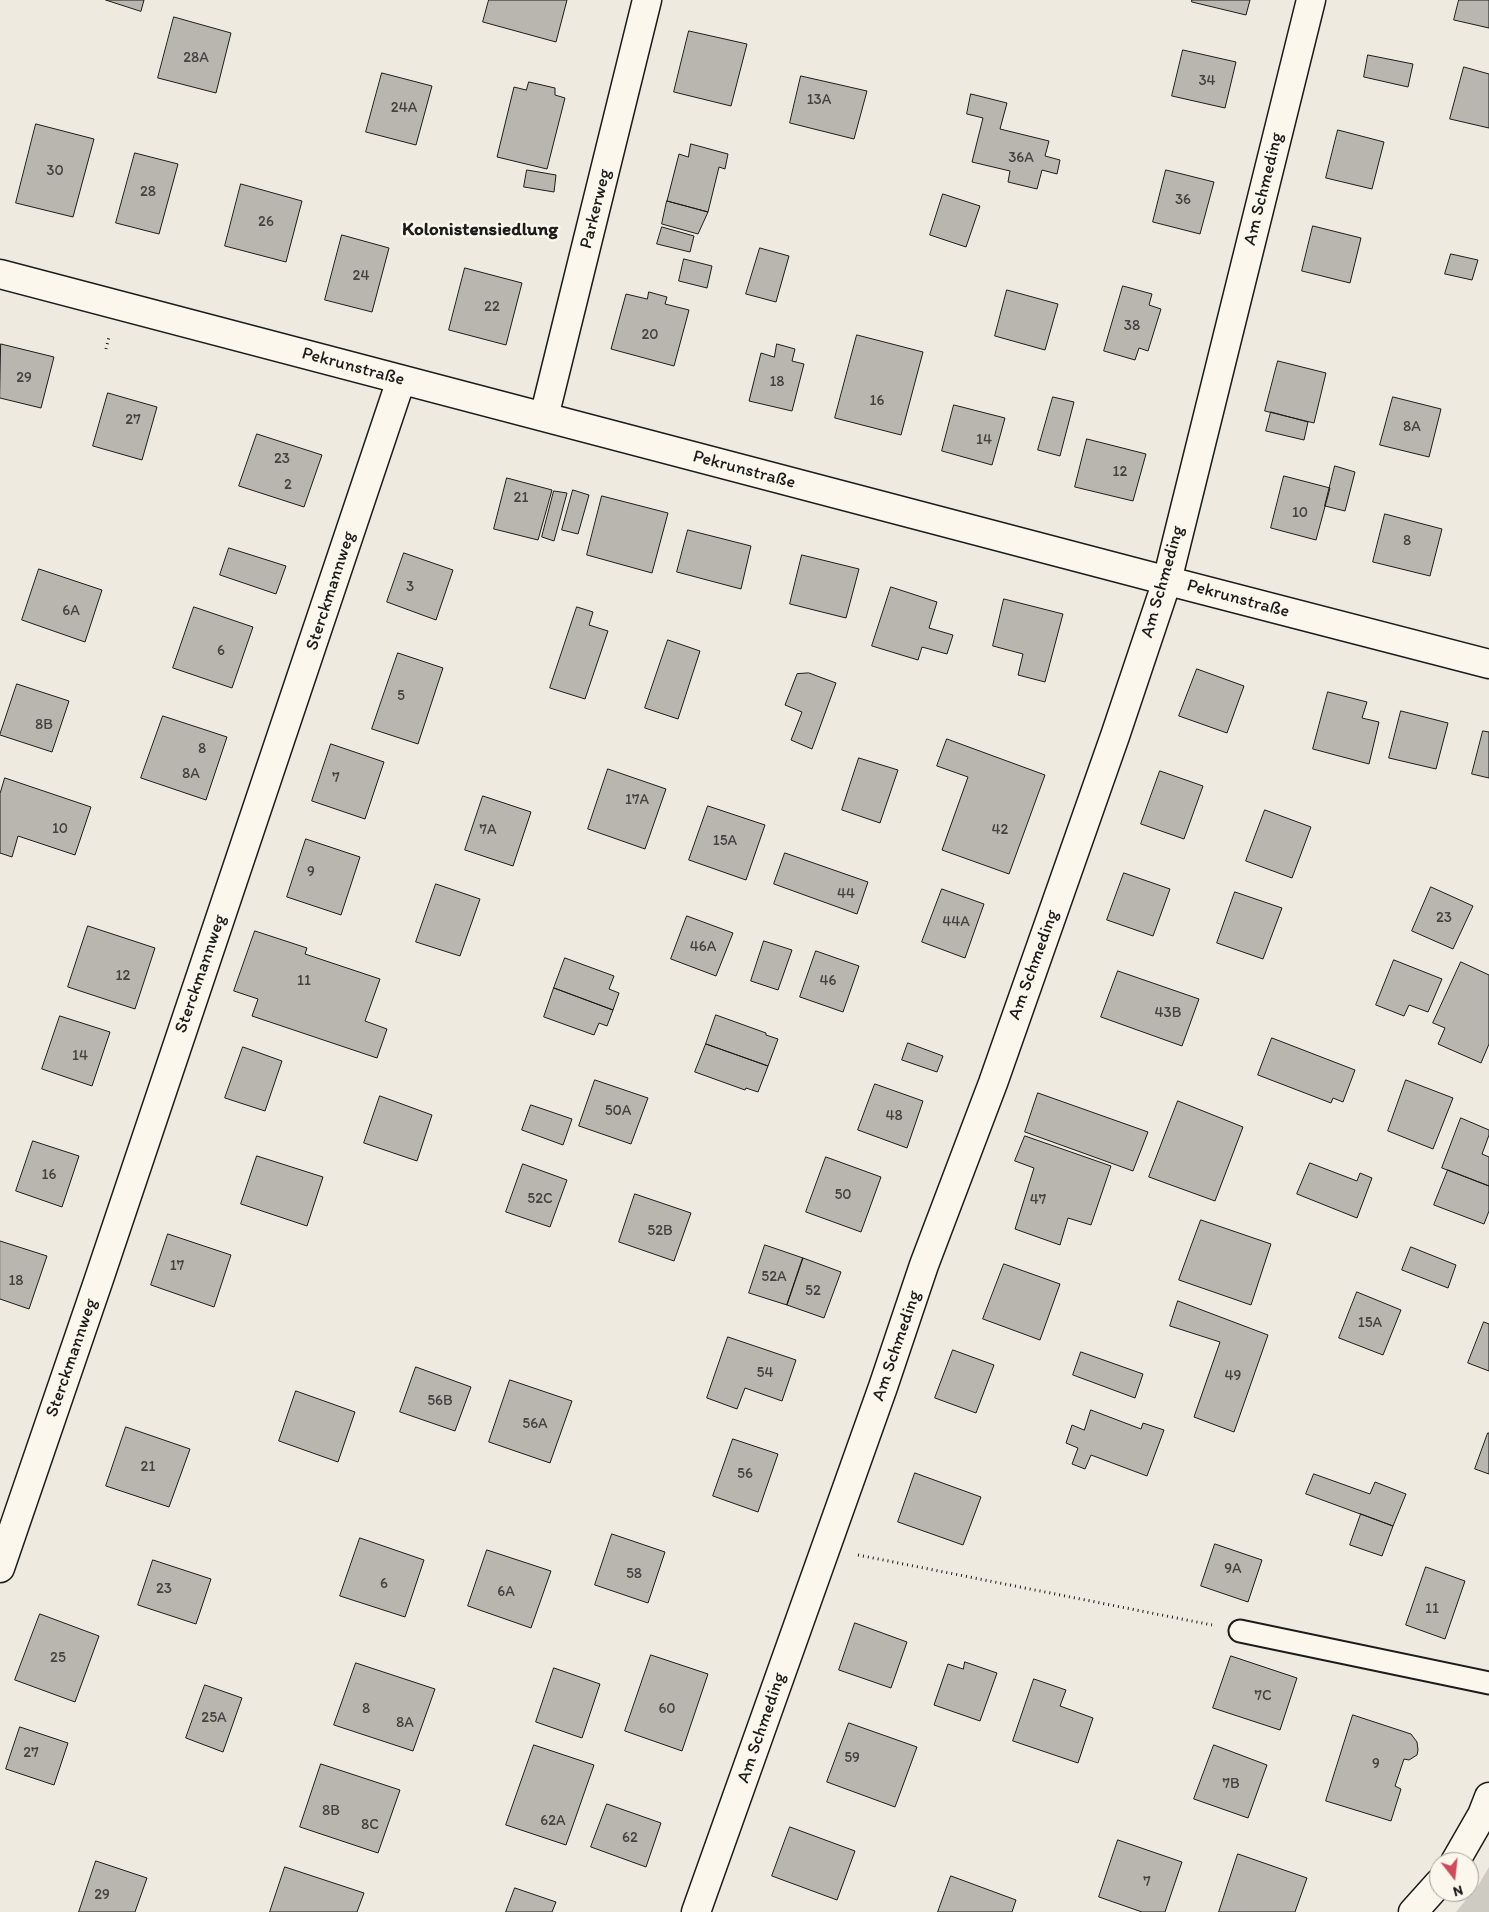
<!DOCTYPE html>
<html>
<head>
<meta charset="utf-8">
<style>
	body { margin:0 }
	#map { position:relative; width:1489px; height:1912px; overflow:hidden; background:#eeeadf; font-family:Itim,sans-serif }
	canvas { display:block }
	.north { position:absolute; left:1429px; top:1852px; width:50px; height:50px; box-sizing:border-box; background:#fbf7ec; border:1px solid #a29f99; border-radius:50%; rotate:164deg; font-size:14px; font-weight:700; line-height:20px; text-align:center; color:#1c1c1c }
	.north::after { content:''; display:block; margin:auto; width:18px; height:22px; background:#d1495b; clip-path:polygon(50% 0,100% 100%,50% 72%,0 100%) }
</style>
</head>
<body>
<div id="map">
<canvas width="1489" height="1912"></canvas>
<div class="north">N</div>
</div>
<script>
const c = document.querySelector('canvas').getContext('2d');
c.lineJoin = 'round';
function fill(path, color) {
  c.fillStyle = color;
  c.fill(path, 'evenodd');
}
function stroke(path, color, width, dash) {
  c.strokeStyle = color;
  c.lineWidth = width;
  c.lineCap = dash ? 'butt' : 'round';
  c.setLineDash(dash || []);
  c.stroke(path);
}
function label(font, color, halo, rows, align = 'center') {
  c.font = font + ' Itim,sans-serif';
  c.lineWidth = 4.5;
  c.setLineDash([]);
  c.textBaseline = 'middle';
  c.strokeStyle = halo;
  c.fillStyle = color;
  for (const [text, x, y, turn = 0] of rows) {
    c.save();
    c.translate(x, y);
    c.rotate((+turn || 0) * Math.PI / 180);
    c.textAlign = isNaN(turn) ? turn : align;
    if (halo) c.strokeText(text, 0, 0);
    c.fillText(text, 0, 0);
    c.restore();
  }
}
fill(new Path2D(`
	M1489,1867v45h-33l23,-28z`), '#ceccc2');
const building = new Path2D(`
	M106,0h38l-3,11z
	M489,0h78l-11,42 -73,-20z
	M1192,0h58l-4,15 -54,-13z
	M1459,0h30v28l-35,-8z
	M174,17l57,16 -15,60 -58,-15z
	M689,31l58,13 -16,62 -57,-14z
	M1183,50l53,12 -11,46 -53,-12z
	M1368,55l45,9 -5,23 -44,-10z
	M1464,67l25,7v54l-39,-9z
	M382,73l50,13 -16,59 -50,-13z
	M801,76l66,15 -13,48 -64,-16z
	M529,82l26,6v7l10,3 -18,71 -50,-12 17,-70 12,3z
	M971,94l36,9 -7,26 49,12 -4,15 15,4 -3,14 -15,-4 -5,19 -29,-7 2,-11 -38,-9 11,-44 -16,-4z
	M36,124l58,15 -21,78 -57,-14z
	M1338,130l46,12 -12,47 -46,-11z
	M691,144l37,10 -3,15 -6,-2 -11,45 -41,-11 12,-47 9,3z
	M135,153l43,11 -19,70 -43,-11z
	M527,170l29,5 -2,17 -30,-5z
	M1166,170l48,12 -14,52 -47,-12z
	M241,184l61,17 -16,61 -61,-16z
	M943,194l37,12 -14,41 -36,-12z
	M667,201l41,11 -10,22 -36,-10z
	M1313,226l48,12 -11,45 -48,-12z
	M662,227l32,9 -4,16 -33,-8z
	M342,235l47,13 -17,64 -47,-12z
	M760,248l29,8 -13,46 -30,-8z
	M1451,254l27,6 -6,20 -27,-6z
	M684,259l28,7 -5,22 -28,-7z
	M465,268l57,15 -16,62 -57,-15z
	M1123,286l29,8 -3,11 12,4 -13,42 -9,-3 -4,12 -31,-9z
	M1007,290l51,14 -13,46 -50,-14z
	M649,292l18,5 -2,7 24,6 -15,56 -63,-17 15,-55 21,5z
	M857,335l66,17 -22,83 -66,-17z
	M1,344l53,13 -13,51 -41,-10z
	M777,344l18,5 -3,12 12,3 -12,47 -43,-10 12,-48 13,4z
	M1278,361l48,12 -12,50 -49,-12z
	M108,393l49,14 -15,53 -49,-14z
	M1053,397l21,5 -14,54 -22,-6z
	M1393,397l48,12 -12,48 -49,-12z
	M954,405l51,13 -13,47 -50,-14z
	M1271,412l37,10 -4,18 -38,-9z
	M257,434l65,21 -18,52 -65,-21z
	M1087,439l59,15 -13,47 -58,-14z
	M1335,466l20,6 -10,39 -20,-5z
	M1284,476l46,12 -14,52 -45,-12z
	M507,478l45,12 -14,50 -44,-11z
	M573,490l16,5 -11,39 -16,-4z
	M554,491l13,2 -13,48 -12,-4z
	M602,496l66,17 -16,60 -65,-18z
	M1385,514l57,15 -12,47 -57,-14z
	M688,530l63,16 -10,43 -64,-17z
	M229,548l57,18 -10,28 -56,-19z
	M404,553l49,17 -17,50 -49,-18z
	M802,555l57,14 -13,49 -56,-14z
	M39,569l63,21 -17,52 -63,-22z
	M891,587l46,15 -8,26 24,7 -6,19 -25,-7 -4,13 -46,-14z
	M1004,599l59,15 -18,68 -27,-7 5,-21 -30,-8z
	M194,607l59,20 -21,61 -59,-20z
	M577,607l16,5 -4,13 19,6 -23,68 -35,-11z
	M668,640l32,11 -22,68 -33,-11z
	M398,653l45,15 -25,76 -46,-15z
	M1197,669l47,17 -17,47 -48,-17z
	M809,673l27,10 -24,66 -21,-9 11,-28 -17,-7 12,-31z
	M17,684l52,17 -17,51 -52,-17z
	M1328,692l39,10 -5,16 17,4 -10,42 -56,-15z
	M1401,711l47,12 -12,46 -47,-11z
	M163,716l64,21 -21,63 -65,-22z
	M1483,731l6,1v46l-17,-4z
	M947,739l98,36 -36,99 -67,-24 26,-73 -31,-11z
	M331,744l53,18 -19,57 -53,-18z
	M859,758l39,12 -18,53 -38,-13z
	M608,769l58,20 -21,60 -57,-20z
	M1160,771l43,15 -19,53 -43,-15z
	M5,778l86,29 -16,48 -57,-19 -6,21 -12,-4v-59z
	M483,796l48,16 -18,54 -48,-16z
	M708,806l57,19 -19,55 -57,-20z
	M1265,810l46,17 -19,51 -46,-17z
	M306,839l54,18 -19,58 -54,-18z
	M785,853l83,29 -11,32 -83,-30z
	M1124,873l46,16 -17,47 -46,-16z
	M436,884l44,15 -20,57 -44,-14z
	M1431,887l42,19 -20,43 -41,-18z
	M942,889l42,15 -19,54 -43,-16z
	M1235,892l47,16 -19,51 -46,-16z
	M687,916l46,17 -17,43 -45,-17z
	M88,926l67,22 -20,61 -67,-22z
	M255,931l52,17 -2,6 75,25 -15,42 22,8 -10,29 -125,-42 6,-17 -24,-8z
	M764,941l28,9 -14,40 -27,-9z
	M816,951l43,15 -16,46 -43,-15z
	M565,958l49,18 -5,13 10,4 -6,17 -59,-22z
	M1394,960l48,19 -14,33 -19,-7 -5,11 -28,-11z
	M1461,962l28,13v69l-8,19 -43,-19 7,-16 -12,-5z
	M1118,971l81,28 -17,47 -81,-29z
	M554,988l59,22 -6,16 -8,-3 -5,12 -50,-18z
	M716,1015l50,18v2l12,4 -10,27 -62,-22z
	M60,1016l50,16 -18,54 -50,-17z
	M1272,1038l83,32 -12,32 -10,-4 -2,5 -73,-28z
	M908,1043l35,13 -6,16 -35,-12z
	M706,1044l62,22 -10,26 -12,-4 -1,2 -50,-18z
	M243,1047l39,14 -17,50 -40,-13z
	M595,1080l53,18 -17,46 -52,-18z
	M1406,1080l47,18 -20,51 -45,-18z
	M875,1084l48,17 -16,47 -49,-18z
	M1038,1093l110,39 -15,39 -108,-39z
	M380,1096l52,19 -15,46 -53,-18z
	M1178,1101l65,26 -28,74 -66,-24z
	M531,1105l41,14 -9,26 -41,-15z
	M1461,1118l28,12v5l-7,19 7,3v29l-47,-18z
	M1025,1136l86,30 -20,59 -23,-7 -8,27 -45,-16 19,-61 -19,-7z
	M33,1141l46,15 -17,51 -46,-16z
	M257,1156l66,21 -16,49 -66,-22z
	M826,1157l55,20 -20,55 -55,-20z
	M1310,1163l47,18 3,-8 12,5 -15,40 -60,-24z
	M523,1164l44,16 -17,47 -44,-15z
	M1448,1170l41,16v25l-5,13 -50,-19z
	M635,1194l56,19 -17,48 -55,-19z
	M1201,1220l70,24 -20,61 -72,-25z
	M168,1234l63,21 -17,52 -63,-22z
	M0,1241l47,15 -18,53 -29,-10z
	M765,1245l38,13 -16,47 -38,-12z
	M1411,1247l45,18 -8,23 -46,-18z
	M803,1258l38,14 -17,46 -37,-13z
	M1004,1264l56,20 -20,56 -57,-21z
	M1357,1292l44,18 -18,45 -44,-17z
	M1178,1301l90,34 -34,97 -40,-15 26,-75 -50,-16z
	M1484,1322l5,2v47l-21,-8z
	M728,1337l68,23 -14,41 -37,-13 -8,21 -30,-11z
	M953,1350l41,15 -18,48 -41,-15z
	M1081,1352l62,22 -8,24 -62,-23z
	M416,1367l55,20 -16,44 -55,-19z
	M510,1380l62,21 -22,62 -61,-21z
	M296,1391l59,21 -17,50 -59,-21z
	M1091,1410l50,19 2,-6 21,7 -17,46 -56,-21 -6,14 -13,-5 6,-16 -12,-5 6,-18 12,5z
	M126,1427l64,22 -21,58 -63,-21z
	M1488,1433h1v41l-14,-5z
	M733,1439l45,15 -20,58 -45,-16z
	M915,1473l66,24 -18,48 -65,-23z
	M1314,1474l56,20 5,-12 31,12 -13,32 -87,-32z
	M1361,1514l32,12 -11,30 -32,-11z
	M612,1534l53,18 -17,51 -53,-18z
	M360,1538l64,22 -19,57 -65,-21z
	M1215,1544l47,16 -14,42 -47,-16z
	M487,1550l64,21 -20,57 -63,-22z
	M153,1560l58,19 -15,45 -58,-19z
	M1426,1567l39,14 -20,58 -39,-14z
	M40,1614l59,22 -24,66 -60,-22z
	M855,1623l52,19 -16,46 -52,-18z
	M651,1655l57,19 -26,77 -57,-20z
	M1231,1656l66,22 -17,52 -67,-22z
	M965,1662l32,11 -17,48 -46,-16 14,-41 15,5z
	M356,1663l79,26 -22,62 -79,-26z
	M554,1668l46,16 -18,54 -46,-16z
	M1034,1679l32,11 -6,16 33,12 -15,45 -65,-22z
	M205,1685l37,13 -19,54 -37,-14z
	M1353,1715l58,19 6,8 1,8 -1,5 -8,5 -5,-1 -9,27 6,3 -10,32 -65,-20z
	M849,1723l68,24 -22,60 -68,-25z
	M20,1727l48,16 -14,42 -48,-16z
	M534,1745l60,20 -28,80 -60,-20z
	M1214,1745l53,20 -19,53 -54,-19z
	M321,1764l79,26 -22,63 -78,-26z
	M607,1804l54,19 -15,44 -55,-20z
	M790,1827l65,24 -18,49 -65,-24z
	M1118,1840l64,22 -17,50h-23l-43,-15z
	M1238,1854l69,24 -12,34h-76z
	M96,1861l51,17 -12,34h-56z
	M285,1867l79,26 -7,19h-87z
	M951,1876l65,24 -4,12h-74z
	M515,1888l41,14 -4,10h-46z`);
fill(building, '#b9b6af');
stroke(building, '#1c1c1c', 1);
const service = new Path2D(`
	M1240,1631l249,52`);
const minor = new Path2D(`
	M0,274l1149,302 340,88
	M544,417l103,-417
	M0,1568l98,-286 303,-902
	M696,1912l187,-525 41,-122 69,-182 122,-347 52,-155 144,-581`);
const tertiary = new Path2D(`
	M1455,1862l27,-47 7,-18
	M1413,1912l26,-29`);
stroke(service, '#1c1c1c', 25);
stroke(minor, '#1c1c1c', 31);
stroke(tertiary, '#1c1c1c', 31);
stroke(new Path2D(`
	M106,349l3,-12
	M858,1555l354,70`), '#1c1c1c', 3, [1, 4]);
stroke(service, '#fbf7ec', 21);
stroke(minor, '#fbf7ec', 28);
stroke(tertiary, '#fbf7ec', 28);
label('15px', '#434241', null, [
	["28A",196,58],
	["34",1207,81],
	["13A",819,100],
	["24A",404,108],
	["36A",1021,158],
	["30",55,171],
	["28",148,192],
	["36",1183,200],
	["26",266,222],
	["24",361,276],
	["22",492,307],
	["38",1132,326],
	["20",650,335],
	["29",24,378],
	["18",777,382],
	["16",877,401],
	["27",133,420],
	["8A",1412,427],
	["14",984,440],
	["23",282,459],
	["12",1120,472],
	["2",288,485],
	["21",521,498],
	["10",1300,513],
	["8",1407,541],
	["3",410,587],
	["6A",71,611],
	["6",221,651],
	["5",401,696],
	["8B",44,725],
	["8",202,749],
	["8A",191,774],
	["7",336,778],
	["17A",637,800],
	["10",60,829],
	["7A",488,830],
	["42",1000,830],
	["15A",725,841],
	["9",311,872],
	["44",846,894],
	["23",1444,918],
	["44A",956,922],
	["46A",703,947],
	["12",123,976],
	["11",304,981],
	["46",828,981],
	["43B",1168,1013],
	["14",80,1056],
	["50A",618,1111],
	["48",894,1116],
	["16",49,1175],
	["50",843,1195],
	["52C",540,1199],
	["47",1038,1200],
	["52B",660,1231],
	["17",177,1266],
	["52A",774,1277],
	["18",16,1281],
	["52",813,1291],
	["15A",1370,1323],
	["54",765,1373],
	["49",1233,1376],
	["56B",440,1401],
	["56A",535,1424],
	["21",148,1467],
	["56",745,1474],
	["9A",1233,1569],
	["58",634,1574],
	["6",384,1584],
	["23",164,1589],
	["6A",506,1592],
	["11",1432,1609],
	["25",58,1658],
	["7C",1263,1696],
	["8",366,1709],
	["60",667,1709],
	["25A",214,1718],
	["8A",405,1723],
	["27",31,1753],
	["59",852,1758],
	["9",1376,1764],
	["7B",1231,1784],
	["8B",331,1811],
	["62A",553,1821],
	["8C",370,1825],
	["62",630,1838],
	["7",1147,1882],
	["29",102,1895]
]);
label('18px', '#1c1c1c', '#fbf7ec', [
	["Am Schmeding",1264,189,-76],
	["Parkerweg",596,209,-76],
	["Pekrunstraße",353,367,15],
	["Pekrunstraße",744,470,15],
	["Am Schmeding",1163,582,-74],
	["Sterckmannweg",331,591,-72],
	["Pekrunstraße",1238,599,15],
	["Am Schmeding",1034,965,-70],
	["Sterckmannweg",201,974,-71],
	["Am Schmeding",897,1346,-71],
	["Sterckmannweg",72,1358,-71],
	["Am Schmeding",762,1728,-71]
]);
label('bold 19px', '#1c1c1c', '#fbf7ec', [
	["Kolonistensiedlung",480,230]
]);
</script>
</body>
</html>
